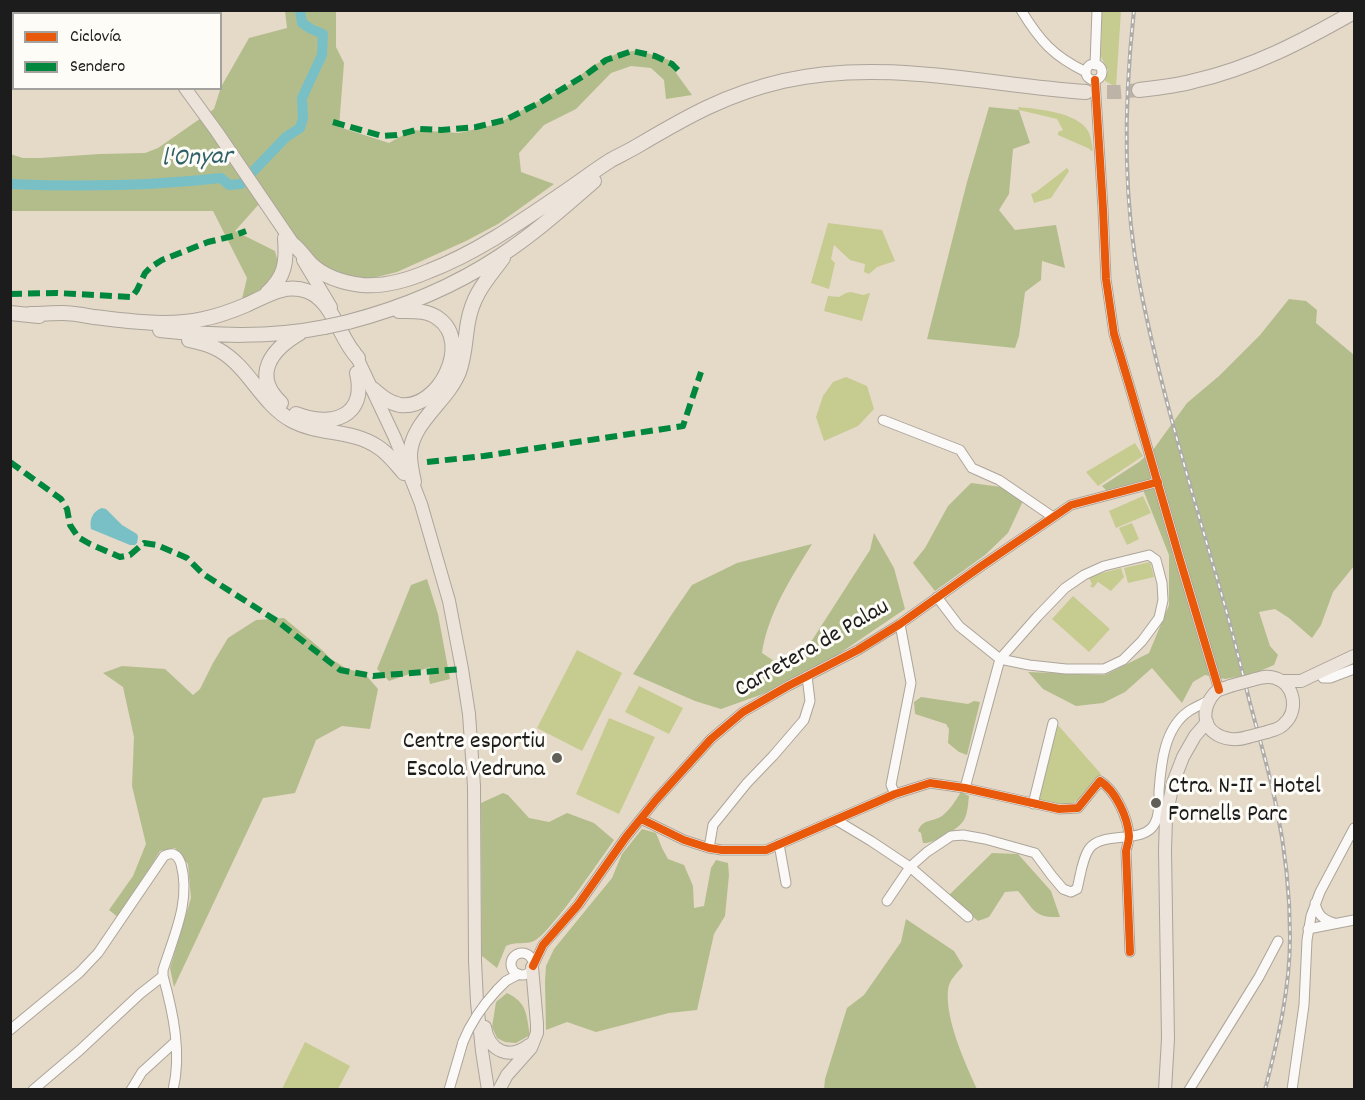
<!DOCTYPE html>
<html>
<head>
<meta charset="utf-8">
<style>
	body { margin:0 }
	#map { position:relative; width:1365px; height:1100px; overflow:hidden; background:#e5d9c8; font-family:Dekko,sans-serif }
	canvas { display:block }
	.frame { position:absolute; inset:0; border:12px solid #1c1c1c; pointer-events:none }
	.legend { position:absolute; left:12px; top:12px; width:210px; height:78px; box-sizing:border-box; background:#fdfcf7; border:2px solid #a3a29f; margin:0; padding:8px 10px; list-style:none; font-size:18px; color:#1c1c1c }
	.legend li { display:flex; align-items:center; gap:12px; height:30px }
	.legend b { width:30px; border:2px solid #a3a29f }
</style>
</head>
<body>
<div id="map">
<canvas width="1365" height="1100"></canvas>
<div class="frame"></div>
<ul class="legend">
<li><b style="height:8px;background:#e8590c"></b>Ciclovía</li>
<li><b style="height:8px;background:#00873e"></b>Sendero</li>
</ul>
</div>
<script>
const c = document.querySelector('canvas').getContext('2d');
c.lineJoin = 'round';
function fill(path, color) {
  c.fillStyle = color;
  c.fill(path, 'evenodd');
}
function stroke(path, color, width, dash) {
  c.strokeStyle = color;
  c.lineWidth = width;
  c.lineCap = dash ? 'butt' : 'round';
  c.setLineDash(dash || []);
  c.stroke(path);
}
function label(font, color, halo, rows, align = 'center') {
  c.font = font + ' Dekko,sans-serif';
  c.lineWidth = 6;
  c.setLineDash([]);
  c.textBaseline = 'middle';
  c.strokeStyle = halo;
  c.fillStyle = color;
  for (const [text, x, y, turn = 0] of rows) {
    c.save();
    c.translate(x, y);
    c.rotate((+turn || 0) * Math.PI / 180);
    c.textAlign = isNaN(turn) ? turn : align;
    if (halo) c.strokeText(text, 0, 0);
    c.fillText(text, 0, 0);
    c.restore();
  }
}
fill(new Path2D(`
	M1102,11h19l-5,76 -11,-6v-3l3,-8 -7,-13z
	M1018,107c20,2 59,5 70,24 3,5 4,13 5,19l-3,1v-2l-32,-14v-3l5,-2 -6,-11 -38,-9z
	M1067,168l2,3 -18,27 -17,5 -3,-9 5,-2z
	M828,223l54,7 13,31 -18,6 -8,7 -5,-2 1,-8 -15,-4 -16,-15 -3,14 4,4 -6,26 -18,-6z
	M851,292l12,3 7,-2 -8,28 -38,-10 4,-15 11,1 7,-4z
	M846,377l21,9 7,23 -16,17 -34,15 -8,-24 7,-21 10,-14z
	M1135,443l8,13 -45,30 -12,-14z
	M1143,496l8,17 -35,15 -7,-17z
	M1132,523l7,16 -12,6 -8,-17z
	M1150,562l4,15 -26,6 -4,-15z
	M1121,568l3,9 -13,14 -13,-9 -5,6 -3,-2 2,-2 -3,-6 2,-2z
	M1073,596l37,33 -21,23 -37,-33z
	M577,650l45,23 -40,78 -45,-23z
	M639,686l44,22 -14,26 -44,-22z
	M609,718l46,19 -36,77 -43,-20z
	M1056,725h2l43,49c-8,10 -23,32 -37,31 -8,0 -17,-3 -25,-5v-2z
	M305,1042l45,24 -12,23h-56z`), '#c6cb90');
fill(new Path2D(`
	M285,11h51v36l8,16 -5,64 50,16 23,-13 47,3 38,-9 73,-40 22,-18 24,-12 22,-4 37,12 1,11 16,22 -26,4 -2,-19 -13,-12 -20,-2 -20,7 -35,36 -32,16 -25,28 2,19 33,12 -56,40 -32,17 -69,31 -36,9 -19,-6 -24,-12 -20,-21 -31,-47 -32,36 40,20 4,15 -16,22 -21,11 5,-21 -34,-67h-202l-1,-57 13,4h17l60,-4 45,-1 13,-5 56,-39 7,-22 28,-49 38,-10z
	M989,107l30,3 11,33 -17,6 -4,45 -10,16 16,20 41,-5 9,43 -23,-7 -1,19 -16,12 -6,44 -4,12 -88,-9 40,-157z
	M1289,299l17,2 11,9 -1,13 38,32v211l-21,26 -12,33 -9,13 -23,-20 -14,-9 -16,3 11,34 8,9 -4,10 -21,9 -28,5 -20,-4 -12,7 -11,21 -30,-35 -27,24 -22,11 -27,3 -33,-17 -15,-17 77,3 44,-22 20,-48v-50l-29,-73 -32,10 -6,-6 37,-24 14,-12 34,-47 32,-27 41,-41z
	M971,483l38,5 14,13 -15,32 -23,22 -50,36 -22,-28 12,-15 23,-42z
	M874,533l20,35 11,41 -106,72 -78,28 -26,-8 -62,-27 39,-60 20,-29 45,-22 75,-19c-21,34 -44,69 -50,109l12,8 26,-2 70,-109z
	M427,579l11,35 12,65 -20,5 -1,-5 1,-12 -41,14 -12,-12 34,-84z
	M284,618l37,31 10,10 16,10 17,4 14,16 -8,40 -28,-3 -26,14 -21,53 -32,5 -89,189 -4,-19 21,-70 -3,-34 -13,-16 -15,3 -41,67 -10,-8 24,-34 13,-32 -14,-58 2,-49 -11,-50 -20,-14 19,-7 43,3 28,26 7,-6 13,-26 15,-25 28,-18z
	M921,697l47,7 6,-3 6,1 -13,53 -8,-3 -11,-9 1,-14 -3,-5 -31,-10 -1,-12z
	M961,792l8,4c-1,7 -1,17 -5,24 -6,10 -31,24 -41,23l-2,-10 -3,-2c4,-12 15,-9 24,-15 8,-6 14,-16 19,-24z
	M503,793l5,2 21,23 20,4 18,-9 27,10 20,17c-12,17 -65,95 -80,101 -9,4 -18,0 -28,5l-9,22 -15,-12 -1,-153z
	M642,829l14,4 6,15 6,11 16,6 9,21 1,22 10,-2 7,-38 5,-8 12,3 1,12 -4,41 -11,18 -17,76 -28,3 -73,19 -29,-10 -21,8 -1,-49 1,-15 8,-17 58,-71 10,-24z
	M992,853l26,1 33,37 9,26c-27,1 -26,-8 -42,-26l-13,1 -16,25 -11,4 -30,-25z
	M906,919l48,32 9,15c-6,7 -14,14 -15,24 -3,29 17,73 29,99h-153l1,-10 22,-71 17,-13 37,-53z
	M507,993c21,10 19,22 23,42l-14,8 -11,-1 -8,-4 -5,-11 4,-25z`), '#b3bd8b');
fill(new Path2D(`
	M102,508l4,1 16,16 15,9 1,3 -1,6 -2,2h-5l-39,-16c-2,-10 2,-18 11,-21z`), '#78c0c6');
stroke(new Path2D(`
	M10,184c71,3 141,2 211,-6l8,7 12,-1 45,-47 14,-9 3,-10 -1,-20 20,-43 1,-21 -12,-5 -9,-6 -2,-13`), '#78c0c6', 10);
stroke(new Path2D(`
	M1086,92h33l20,-2`), '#bdb3a6', 14, [14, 7]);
const minor = new Path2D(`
	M1021,10c19,31 32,46 65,62
	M1086 72a8 8 0 1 1 16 0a8 8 0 1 1-16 0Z
	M1095,65l2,-55
	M1095,80l8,129 3,70 8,55 17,57 49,169 39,130
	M883,420l77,30 12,18 27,12 54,37
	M937,597l22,29 41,33 29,6 37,4h38l19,-9 19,-19 17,-23 4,-18 -1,-17 -6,-23 -7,-5 -45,11 -20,9 -19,13 -28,29 -37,42 -35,129
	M1323,678h7l24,-9
	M895,794l-4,-9 20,-102 -11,-59
	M1033,804l20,-81
	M641,819l43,21 25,8 13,2h44l129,-56 35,-11 35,5 94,21 19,-1 22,-27c16,10 28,37 29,55 0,5 -2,10 -3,15l4,101
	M836,820l35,21 39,26 58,50
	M779,844l7,39
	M709,848l4,-23 34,-42 26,-27 31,-36 6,-19 -3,-25
	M887,901l23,-34 17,-15 24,-16 12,-1 22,4 50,14 17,23 11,13 8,3 6,-3c3,-11 5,-30 12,-40 13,-19 56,-4 66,-26 5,-9 4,-22 4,-32 2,-27 5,-63 30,-80 6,-4 14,-7 20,-11
	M1315,903c3,12 7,16 19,20
	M1308,929l46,-9
	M511 964a11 11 0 1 1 22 0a11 11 0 1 1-22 0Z
	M533,966l10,-21 35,-40 48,-68 30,-37 55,-61 32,-27 45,-26 70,-36 42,-26 80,-57 91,-62 87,-23
	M497,990l9,-9 13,-7
	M10,1030l69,-57 19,-20 66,-97c9,-5 14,-1 17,8 10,37 -7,71 -18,106v6c10,36 19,77 10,114
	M33,1090l47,-40 60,-56 23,-18
	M131,1090l11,-18 33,-30
	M449,1090l14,-48
	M1189,1090l70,-113 19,-36
	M1292,1090l12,-85 3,-65 4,-24 9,-24 34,-64`);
const major = new Path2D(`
	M123,10l3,4
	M185,88l32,44 77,113
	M303,260l28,47
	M354,351l41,87 26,66 28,97 13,68 7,45 5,72 1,175 2,41 5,49 6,39
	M1252,680c7,-2 15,-5 23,-2 20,6 24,33 9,46 -4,5 -11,6 -17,8
	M1282,681h19l53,-25
	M1230,686c-4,2 -10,3 -13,5 -4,3 -7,8 -9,12 -11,27 16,42 40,34
	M485,1027c4,25 25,33 44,18
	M499,1090l8,-15 24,-27 6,-15v-9l-5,-57
	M1165,1090l3,-51 -3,-189 1,-32 7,-35 10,-26 12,-21 12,-14`);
const highway = new Path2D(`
	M1139,90c18,-2 37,-4 55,-9 58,-13 109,-40 160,-69
	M294,245c7,6 12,14 18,20 13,12 33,18 50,20 23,2 46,-5 67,-14 49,-19 93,-50 137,-80 15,-10 29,-21 45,-31 9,-5 18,-9 28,-15 49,-29 88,-51 144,-64 100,-23 203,4 303,11
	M267,293c18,-16 20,-31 18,-55
	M10,313l29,3
	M30,314c11,0 22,-1 32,-1 11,0 21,2 32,4 36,4 73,10 109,2 15,-3 29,-8 43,-14 20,-9 39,-22 61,-14 27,10 32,48 51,67
	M348,322c54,-14 105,-35 152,-66 34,-22 64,-49 94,-75
	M160,330c55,6 110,8 165,-3
	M189,340c10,2 21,5 30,10 30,17 42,53 72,70 27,15 61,9 87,27 10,6 18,17 26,26
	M373,389c8,7 16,14 27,16 39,5 72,-62 39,-86 -11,-9 -26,-8 -40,-8
	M281,403c-30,-28 -9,-54 19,-70
	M296,414c36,14 71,3 61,-41
	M414,482c-2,-9 -4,-18 -4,-27 1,-33 37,-53 49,-83 6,-16 6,-33 9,-50 5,-28 18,-41 35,-64`);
stroke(minor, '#aca59a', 11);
stroke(major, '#aca59a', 14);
stroke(highway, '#aca59a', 16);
stroke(minor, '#fbf9f7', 9);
stroke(major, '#ece3db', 12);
stroke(highway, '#ece3db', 14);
const rail = new Path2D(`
	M1134,10c-10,92 -12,185 6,276 22,112 57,221 88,331 8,29 15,58 22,86 9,34 19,68 26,102 9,43 14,88 14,132 0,52 -12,102 -25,153`);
stroke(rail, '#aeaca9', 4);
stroke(rail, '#fdfcf7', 1.5, [4.5]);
const minorBridge = new Path2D(`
	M463,1042c8,-20 20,-37 34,-52`);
const majorBridge = new Path2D(`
	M1230,686l22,-6
	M1248,737l19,-5`);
const highwayBridge = new Path2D(`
	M325,327l23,-5`);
stroke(minorBridge, '#aca59a', 11, []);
stroke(majorBridge, '#aca59a', 14, []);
stroke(highwayBridge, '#aca59a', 16, []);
stroke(minorBridge, '#fbf9f7', 9);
stroke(majorBridge, '#ece3db', 12);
stroke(highwayBridge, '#ece3db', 14);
stroke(new Path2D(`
	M333,122l49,14 15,-1 23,-6 21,1 35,-3 29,-7 34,-17 48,-29 19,-14 26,-9 23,5 17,8 6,6
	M10,294l47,-1 75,4 5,-7 8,-17 6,-6 11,-7 46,-18 25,-6 13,-5
	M10,462l51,37 6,10 3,16 8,12 12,7 30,13 10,-2 14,-12 13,2 30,13 16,16 74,47 63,49 33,6 89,-7
	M427,462l57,-6 199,-30 18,-54`), '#00873e', 6, [12, 6]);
stroke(new Path2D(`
	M1095,80l8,129 3,70 8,55 17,57 49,169 39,130
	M641,819l43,21 25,8 13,2h44l129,-56 35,-11 35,5 94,21 19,-1 22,-27c16,10 28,37 29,55 0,5 -2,10 -3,15l4,101
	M533,966l10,-21 35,-40 48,-68 30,-37 55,-61 32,-27 45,-26 70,-36 42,-26 80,-57 91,-62 87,-23`), '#e8590c', 8);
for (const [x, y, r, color] of [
	[557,758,6,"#625e58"],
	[1156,803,6,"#625e58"]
]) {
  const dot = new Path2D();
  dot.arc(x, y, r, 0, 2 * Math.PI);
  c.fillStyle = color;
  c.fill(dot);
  stroke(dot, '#fdfcf7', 2);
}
label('24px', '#1c1c1c', '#fdfcf7', [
	["Carretera de Palau",813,650,-30]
]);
label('24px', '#1c1c1c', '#fdfcf7', [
	["Centre esportiu",545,744],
	["Escola Vedruna",545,772],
	["Ctra. N-II - Hotel",1168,789,"left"],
	["Fornells Parc",1168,817,"left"]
], 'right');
label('italic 26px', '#306168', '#fdfcf7', [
	["l'Onyar",197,160,-2]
]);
</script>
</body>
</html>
